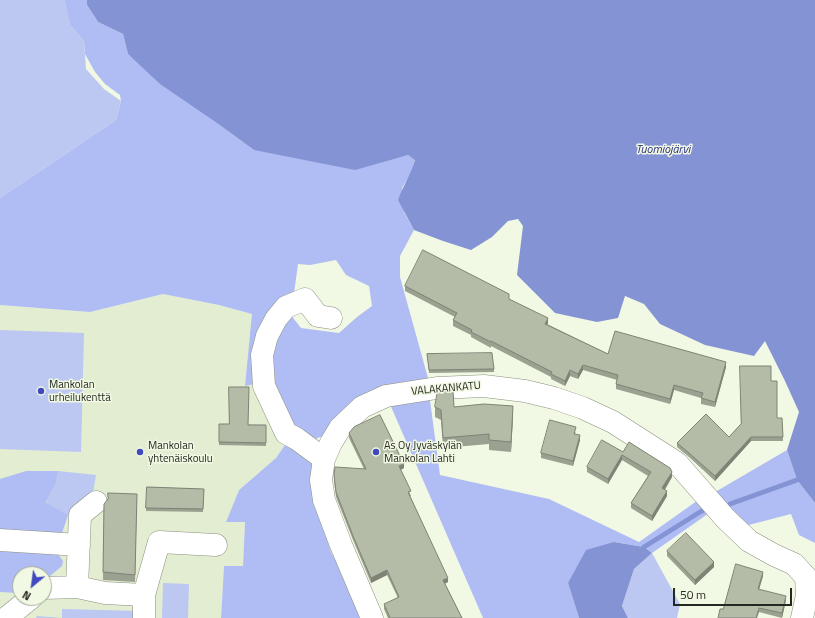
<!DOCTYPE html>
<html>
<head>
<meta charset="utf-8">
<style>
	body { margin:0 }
	#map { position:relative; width:815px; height:618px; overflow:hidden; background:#f1f8e3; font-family:"Titillium Web",sans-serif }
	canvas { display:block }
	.north { position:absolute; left:12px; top:566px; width:40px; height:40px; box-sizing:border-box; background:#f1f8e3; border:1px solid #9fa595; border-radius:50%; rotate:209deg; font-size:11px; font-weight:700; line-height:16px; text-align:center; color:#252820 }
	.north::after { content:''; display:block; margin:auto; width:14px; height:18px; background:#4049bd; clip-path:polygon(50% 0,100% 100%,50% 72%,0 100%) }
	.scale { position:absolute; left:673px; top:588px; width:119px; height:18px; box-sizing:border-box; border:2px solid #252820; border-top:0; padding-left:5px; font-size:12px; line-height:14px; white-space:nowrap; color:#252820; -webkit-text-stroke:3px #f1f8e3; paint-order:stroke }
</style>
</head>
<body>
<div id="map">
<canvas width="815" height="618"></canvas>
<div class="north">N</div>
<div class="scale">50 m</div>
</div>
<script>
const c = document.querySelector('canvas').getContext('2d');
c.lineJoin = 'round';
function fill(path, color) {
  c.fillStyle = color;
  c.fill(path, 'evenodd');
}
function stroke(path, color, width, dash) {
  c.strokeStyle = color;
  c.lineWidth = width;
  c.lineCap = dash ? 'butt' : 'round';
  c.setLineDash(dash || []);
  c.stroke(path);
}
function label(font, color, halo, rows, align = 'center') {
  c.font = font + ' "Titillium Web",sans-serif';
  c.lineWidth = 3;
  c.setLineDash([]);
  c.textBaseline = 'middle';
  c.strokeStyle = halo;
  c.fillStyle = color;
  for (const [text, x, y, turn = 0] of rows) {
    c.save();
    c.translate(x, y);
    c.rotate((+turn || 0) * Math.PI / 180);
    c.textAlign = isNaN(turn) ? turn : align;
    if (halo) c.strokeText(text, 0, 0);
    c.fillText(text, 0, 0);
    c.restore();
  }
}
fill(new Path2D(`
	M163,294l56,11 42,11 18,121 6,8 -9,13 -37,32 -13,32h19l-2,45 -19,-1 -3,52h-221v-313l90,7zM20,574h24v24h-24z`), '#e3edd1');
fill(new Path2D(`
	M0,0h64l6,25 14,16 2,28 18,20 17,12 -5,19 -116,78z
	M0,330l84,3 -3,119 -81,-3z
	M58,471l38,4 -4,24 -17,7 -7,9 -22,-11 10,-21z
	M652,553l28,51 -3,14h-49l-6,-12 12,-37z
	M163,583l26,1 -1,34h-26z
	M62,609l78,2v7h-104l1,-2 25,2z`), '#bcc7f2');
fill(new Path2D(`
	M64,0h23v5l11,17 25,12 5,20 126,96 141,8 13,-3 7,4 -3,12 -10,17 2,24 10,18 -14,26v21l28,101 -105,58 -13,5 -24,-18 -20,-65 24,-44 11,14 38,5 18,-16 15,-11 -3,-20 -23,-11 -10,-15 -26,5 -12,-1 -4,29 -40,91 -9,2 7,-72 -33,-9 -56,-11 -73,18 -90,-7v-107l116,-78 5,-19 -1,-6 -15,-11 -10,-12 -10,-18 -1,-13 -14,-16z
	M429,393l11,82 109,24 90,43 62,-44 11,13 -60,42 -8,-6 -30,-5 -46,41 11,35h-96l-94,-216z
	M285,445l20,5 10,11v42l16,49 35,66h-145l3,-52h19l2,-44h-19l13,-32 37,-32z
	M787,450l10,30 18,23v40l-16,-8 -8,-21 -50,13 -31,-32z
	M26,471h32l-2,12 -10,20 22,12 -6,18 -62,2v-56z
	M0,544l58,10 5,7 -1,5 -18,15v-7h-24v19l-20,-1z`), '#b0bdf4');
fill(new Path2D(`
	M87,0h728v503l-18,-23 -10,-30 12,-38 -14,-31 -20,-40 -11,15 -49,-11 -45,-21 -16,-20 -19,-8 -7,22 -21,4 -42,-9 -38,-38 6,-49 -5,-7 -10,2 -16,16 -21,13 -28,-9 -29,-11 -16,-30c5,-14 13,-26 17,-40l-7,-5 -53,15 -101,-20 -34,-25 -60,-41 -32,-30 -5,-20 -25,-12 -11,-17z
	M614,542l30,5 8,6 -18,16 -12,37 6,12h-49l-11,-35 18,-33z`), '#8493d4');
stroke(new Path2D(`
	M730,504l67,-24
	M644,547l56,-35 2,-1`), '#8493d4', 5);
const minor = new Path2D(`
	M324,459l-27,-20 -11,-6 -22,-47 -2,-31 5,-19 9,-17 10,-12 19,-8 13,17 13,2
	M0,540l79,5
	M77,587l3,-72 16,-13
	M44,588l33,-1 28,6 39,2v23
	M144,595l15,-53 57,3
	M6,618l25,-20
	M372,618l-31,-73 -17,-45 -3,-20 3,-21 7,-16 9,-15 22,-21 24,-11 51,-8 47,-2 41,5 29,7 29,10 30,14 64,41 48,55 24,23 25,14 20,9 12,13 1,18 -5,23`);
stroke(minor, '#8a917e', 23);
stroke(minor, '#fff', 22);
fill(new Path2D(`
	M405,286l104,13 39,24 -1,1 61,30 118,13 -11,40 -14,-3v-6l-27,-8 -4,14 -54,-15v-5l1,-4 -34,-10 -5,9 -8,-3 -5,10 -14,-7v-2l-60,-31v2l-20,-11v-2l-18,-9v-6l2,-3 -50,-26z
	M427,354l67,15v3l-65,1z
	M771,381l6,37h5l1,23h-32l-36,40 -26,-24 -12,-10v-4l52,-6 12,-13z
	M435,407h19l59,9 -2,36 -22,-2v-6l-46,4 -2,-28 -6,-3z
	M219,424l47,1v21l-47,-1z
	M576,432l-1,2 5,6 -7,26 -32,-8v-5z
	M349,433l55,35 -4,2 11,26h-1l38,86 -3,2 17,34h-74l-4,-9v-5l14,-6 -11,-23 -16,8 -18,-43 -17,-43 -2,-17v-5l30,-6 -15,-31z
	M623,452l49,25 -7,13 2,6 -15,25 -21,-13v-5l17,-27 -26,-16 -14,24 -21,-12v-5z
	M147,487l57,2 -1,23 -57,-1z
	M137,494l-2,88 -32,-2 1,-76z
	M667,551l47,16 -19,18 -28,-29z
	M763,576l-4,13 27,11 -4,18 -23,-6 -36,-3z`), '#9ba190');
fill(new Path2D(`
	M548,318v5l-3,6v-5z
	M726,362v5l-11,40v-5z
	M583,365v5l-5,9v-5z
	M570,370v6l-5,10v-5z
	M674,385v5l-4,14v-5z
	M513,406v10l-2,36v-10z
	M580,435v5l-7,26v-5z
	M751,437v4l-36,40v-5z
	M622,455v5l-14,24v-5z
	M404,464v4l-5,3v-5z
	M672,472v5l-10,16v-5z
	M667,491v5l-15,25v-5z
	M714,562v5l-19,18v-5z
	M387,570v5l-16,8v-5z
	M763,572v4l-5,17v-4z
	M448,578v4l-5,2v-4z
	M786,596v4l-4,18v-5z
	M759,608v4l-2,6h-1z`), '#7e8375');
const building = new Path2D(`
	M423,250l86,44v5l39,19 -3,6 63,30 7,-23 111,31 -11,40 -14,-4 2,-5 -29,-8 -4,14 -54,-15 2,-9 -35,-10 -5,9 -8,-4 -5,11 -14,-7 1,-2 -61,-31v1l-20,-10 1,-2 -19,-10 4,-7 -52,-27z
	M492,353l2,16 -65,1 -2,-16z
	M740,366h31v15h6v37h5l1,19h-32l-36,39 -26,-23 -12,-10 29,-29 23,23 12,-13z
	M229,387h20l-1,38h18v18l-47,-1v-18h10z
	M438,390h15l1,17 30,-3 29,2 -2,36 -22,-2v-6l-46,4 -2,-28 -6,-3z
	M380,415l24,49 -5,2 12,25 -3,1 40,86 -5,2 19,38h-72l-6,-14 15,-7 -12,-27 -16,8 -18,-42 -17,-44 -2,-17 1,-8 31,2 -17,-36 5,-6z
	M550,420l26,7 -2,7 6,1 -7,26 -32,-8z
	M602,440l21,12 6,-10 41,26 2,4 -10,16 5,3 -15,25 -21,-13 20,-31 -29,-17 -14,24 -21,-12z
	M147,487l57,2 -1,20 -57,-1z
	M108,493l29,1 -2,81 -32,-3 1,-68 4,-5z
	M686,533l28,29 -19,18 -28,-29z
	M736,564l27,8 -5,17 28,7 -4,17 -23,-5 -3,10h-38l2,-9h3z`);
fill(building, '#b4bba7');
stroke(building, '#7e8375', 1);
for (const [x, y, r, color] of [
	[41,391,4,"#4049bd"],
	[140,452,4,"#4049bd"],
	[376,452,4,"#4049bd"]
]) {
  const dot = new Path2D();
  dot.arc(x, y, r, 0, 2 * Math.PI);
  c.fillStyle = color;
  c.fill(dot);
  stroke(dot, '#f1f8e3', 1.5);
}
label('11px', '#252820', '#f1f8e3', [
	["Mankolan",49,385],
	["urheilukenttä",49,398],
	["Mankolan",148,446],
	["yhtenäiskoulu",148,459],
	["As Oy Jyväskylän",384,446],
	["Mankolan Lahti",384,459]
], 'left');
label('11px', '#252820', '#f1f8e3', [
	["VALAKANKATU",446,389,-5]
]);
label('italic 12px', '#282e7b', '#f1f8e3', [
	["Tuomiojärvi",663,150]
]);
</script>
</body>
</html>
